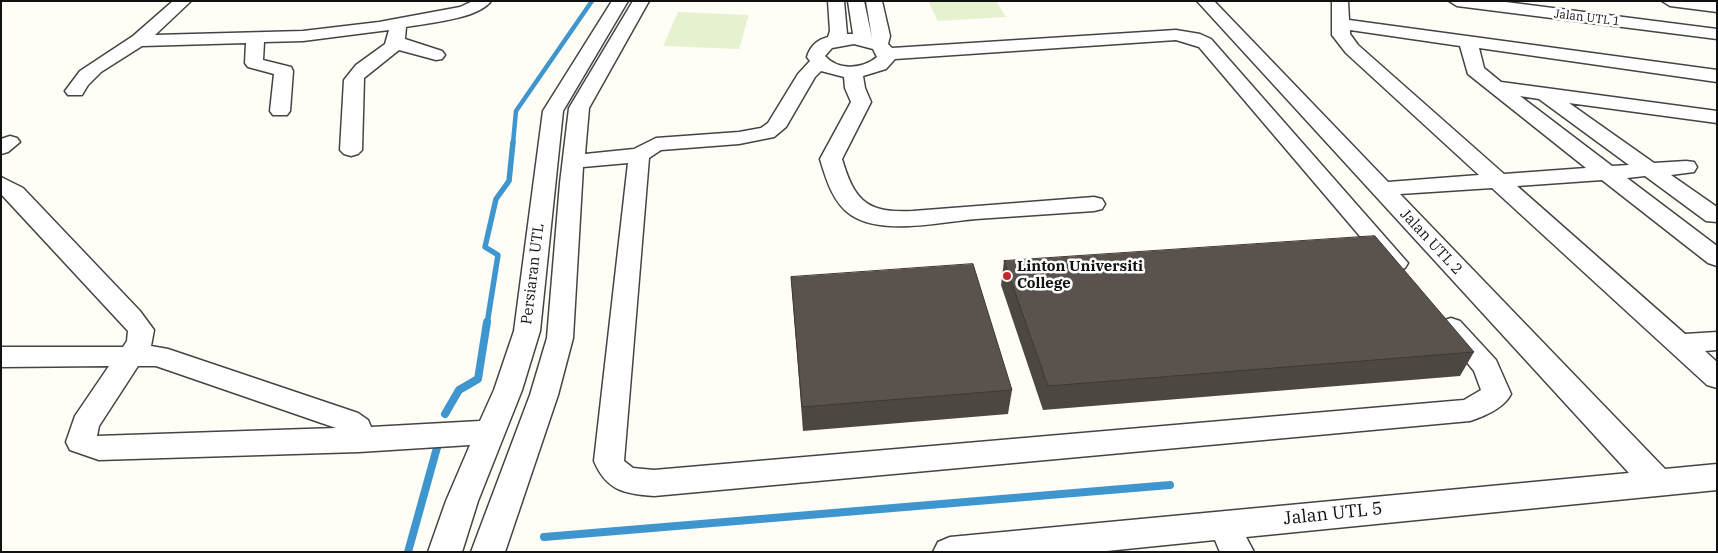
<!DOCTYPE html>
<html>
<head>
<meta charset="utf-8">
<style>
	body { margin:0 }
	#map { position:relative; width:1718px; height:553px; overflow:hidden; background:#fffdf5; font-family:"IBM Plex Serif",serif }
	canvas { display:block }
	.frame { position:absolute; inset:0; border:2px solid #111; pointer-events:none }
</style>
</head>
<body>
<div id="map">
<canvas width="1718" height="553"></canvas>
<div class="frame"></div>
</div>
<script>
const c = document.querySelector('canvas').getContext('2d');
c.lineJoin = 'round';
function fill(path, color) {
  c.fillStyle = color;
  c.fill(path, 'evenodd');
}
function stroke(path, color, width, dash) {
  c.strokeStyle = color;
  c.lineWidth = width;
  c.lineCap = dash ? 'butt' : 'round';
  c.setLineDash(dash || []);
  c.stroke(path);
}
function label(font, color, halo, rows, align = 'center') {
  c.font = font + ' "IBM Plex Serif",serif';
  c.lineWidth = 5;
  c.setLineDash([]);
  c.textBaseline = 'middle';
  c.strokeStyle = halo;
  c.fillStyle = color;
  for (const [text, x, y, turn = 0] of rows) {
    c.save();
    c.translate(x, y);
    c.rotate((+turn || 0) * Math.PI / 180);
    c.textAlign = isNaN(turn) ? turn : align;
    if (halo) c.strokeText(text, 0, 0);
    c.fillText(text, 0, 0);
    c.restore();
  }
}
fill(new Path2D(`
	M928,1h68l10,16 -68,4z
	M678,12l71,3 -10,34 -76,-3z`), '#e6f2cf');
stroke(new Path2D(`
	M513,143l3,-32 76,-110`), '#3f96cf', 4.5);
stroke(new Path2D(`
	M487,324l11,-69 -13,-8 11,-48 13,-18 4,-39`), '#3f96cf', 5.5);
stroke(new Path2D(`
	M445,414l14,-24 19,-11 9,-57
	M544,537l626,-52
	M408,552l30,-108`), '#3f96cf', 8);
const minor = new Path2D(`
	M173,1h18l-36,34 148,-4 76,-9 81,-15 13,-6h18c-13,18 -63,22 -85,26l-1,12 37,12 3,4 -3,4 -6,1 -37,-10 -35,28 -2,72 -4,4 -7,2 -7,-2 -4,-4 4,-70 12,-15 29,-21 4,-14 -86,11 -39,1 -1,18 28,7 2,4 -3,40 -3,4h-14l-3,-4 4,-37 -26,-7 -3,-4 1,-20 -104,3 -41,26 -13,13 -6,10h-14l-3,-4 15,-20 53,-35z
	M612,1h16l-65,110 -23,220 -18,59 -44,111 -16,51h-34l18,-51 24,-56 -111,7 -260,8 -29,-10 -4,-8 9,-26 34,-50 -108,1v-20h122l4,-6 1,-10 -127,-137v-17l22,11 117,123 14,19 -3,16 17,3 190,64 10,7 3,7 109,-6 14,-31 20,-59 29,-220zM138,366h18l180,62 -239,8 2,-10z
	M633,1h16l-60,107 -4,46 49,-5 22,-11 83,-6 22,-4 7,-5 30,-49 12,-13 -3,-4c3,-11 10,-17 21,-20l2,-6 -2,-30h16l3,33h6l-5,-33h16l8,37 -6,-37h16l8,35 -2,8 4,4 284,-18 24,4 11,5 197,224 -3,5 -9,3 -9,-3 -188,-221 -23,-7 -281,19 -9,10 -23,7 2,12 6,14 -29,57c13,44 26,54 71,52l181,-14 8,2 3,5 -3,5 -8,2c-39,3 -79,5 -118,8 -36,3 -93,17 -125,-4 -18,-12 -25,-36 -31,-56l31,-57 -6,-14 -1,-11 -23,-6 -6,6 -29,50 -12,10 -35,7 -78,6 -12,8 -25,303 9,7 21,2 810,-70 17,-10 -7,-19 -36,-44 4,-6 9,-3 9,3 36,39 15,34c-7,14 -26,22 -41,27l-816,75c-30,-2 -48,-6 -60,-35l34,-298 -45,4 -10,171 -15,57 -53,157h-34l59,-157 17,-57 13,-155 9,-75zM854,44l19,5 4,8c-14,12 -39,14 -52,-1l7,-8z
	M1197,1h17l174,181 91,-7 -133,-122 -14,-18v-34h16l1,19 368,50v12l-238,-34 5,20 17,14 216,29v12l-148,-20 85,60 32,-2 8,1 3,5 -3,5 -23,3 46,32v15l-11,-1 -61,-45 -18,2 90,68v20l-9,-3 -106,-83 -85,6 168,148 32,-2v18l-12,1 12,11v26l-10,-3 -215,-197 -92,6 265,275 52,-5v26l-471,47 8,15h-34l-5,-12 -118,12h-164l5,-10 12,-5 679,-64zM1350,30l110,16 8,28 118,94 -82,6 -146,-129 -8,-11zM1520,96l19,3 90,66 -17,1z
	M1449,1h49l219,28v10l-260,-33z
	M1662,1l55,1v10l-47,-6z
	M10,136l7,2 3,4 -12,10 -7,2v-15z`);
stroke(minor, '#444', 3);
fill(minor, '#fff');
fill(new Path2D(`
	M1004,261l470,91 -14,24 -417,34 -42,-125z
	M791,277l221,113 -4,24 -205,17z`), '#4d4742');
const building = new Path2D(`
	M1375,236l99,116 -426,34 -44,-125z
	M973,264l39,126 -210,17 -11,-130z`);
fill(building, '#5a524d');
stroke(building, '#3f3936', 1);
for (const [x, y, r, color] of [
	[1007,276,5,"#c4262e"]
]) {
  const dot = new Path2D();
  dot.arc(x, y, r, 0, 2 * Math.PI);
  c.fillStyle = color;
  c.fill(dot);
  stroke(dot, '#fff', 2);
}
label('12px', '#111', '#fff', [
	["Jalan UTL 1",1587,18,7]
]);
label('15px', '#111', '#fff', [
	["Jalan UTL 2",1431,242,47],
	["Persiaran UTL",533,274,-83]
]);
label('bold 15px', '#111', '#fff', [
	["Linton Universiti",1017,267],
	["College",1017,284]
], 'left');
label('18px', '#111', '#fff', [
	["Jalan UTL 5",1333,514,-6]
]);
</script>
</body>
</html>
